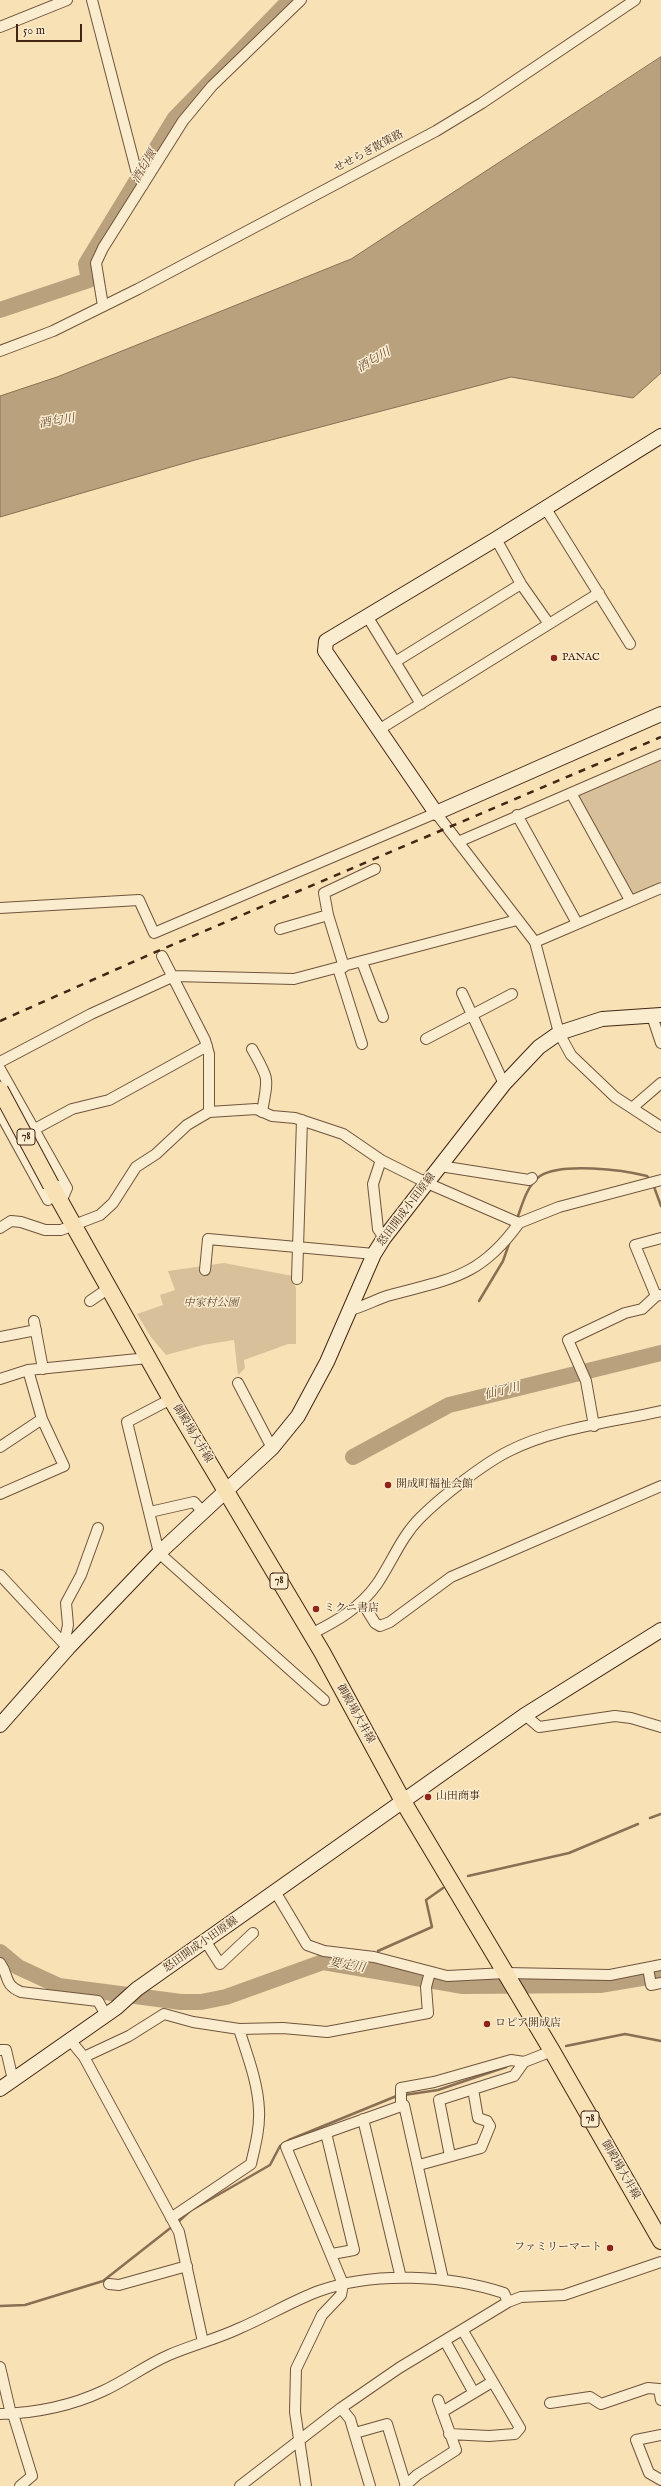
<!DOCTYPE html>
<html>
<head>
<meta charset="utf-8">
<style>
	body { margin:0 }
	#map { position:relative; width:661px; height:2486px; overflow:hidden; background:#f7e1b5; font-family:"IM FELL English",serif }
	canvas { display:block }
	.scale { position:absolute; left:16px; top:24px; width:66px; height:18px; box-sizing:border-box; border:2px solid #432514; border-top:0; padding-left:5px; font-size:12px; line-height:14px; white-space:nowrap; color:#432514; -webkit-text-stroke:3px #faeccf; paint-order:stroke }
</style>
</head>
<body>
<div id="map">
<canvas width="661" height="2486"></canvas>
<div class="scale">50 m</div>
</div>
<script>
const c = document.querySelector('canvas').getContext('2d');
c.lineJoin = 'round';
function fill(path, color) {
  c.fillStyle = color;
  c.fill(path, 'evenodd');
}
function stroke(path, color, width, dash) {
  c.strokeStyle = color;
  c.lineWidth = width;
  c.lineCap = dash ? 'butt' : 'round';
  c.setLineDash(dash || []);
  c.stroke(path);
}
function label(font, color, halo, rows, align = 'center') {
  c.font = font + ' "IM FELL English","Noto Serif JP",serif';
  c.lineWidth = 3;
  c.setLineDash([]);
  c.textBaseline = 'middle';
  c.strokeStyle = halo;
  c.fillStyle = color;
  for (const [text, x, y, turn = 0] of rows) {
    c.save();
    c.translate(x, y);
    c.rotate((+turn || 0) * Math.PI / 180);
    c.textAlign = isNaN(turn) ? turn : align;
    if (halo) c.strokeText(text, 0, 0);
    c.fillText(text, 0, 0);
    c.restore();
  }
}
fill(new Path2D(`
	M661,756v125l-29,13 -54,-96 5,-7z
	M224,1263l69,13 -2,3 5,9v56h-8l-44,16 1,8 -7,7 -4,-35 -31,5 -37,10 -15,-18 -14,-23 26,-9 -3,-10 15,-5 -7,-19z`), '#d8c19a');
const water = new Path2D(`
	M661,57v316l-28,25 -122,-21 -316,83 -195,57v-121l57,-19 294,-118z`);
fill(water, '#baa17e');
stroke(water, '#8a6f54', 1);
stroke(new Path2D(`
	M653,1184l8,22
	M517,1219c5,-14 10,-34 23,-43 22,-14 83,-6 107,0l3,4
	M479,1301l24,-40 7,-20
	M650,1818l11,-4
	M468,1876l101,-23 69,-29
	M378,1951l54,-24 -6,-27 17,-12
	M359,1968l7,-6
	M566,2046l59,-12 36,7
	M404,2095l34,-5 68,-23
	M177,2223l13,-12 80,-46 10,-19 9,-6 110,-45
	M0,2306l25,-1 78,-24 70,-55`), '#8a6f54', 2.5);
stroke(new Path2D(`
	M0,310l89,-30 -3,-16 89,-146 115,-118
	M353,1457l96,-52 212,-52
	M0,1952l18,15 41,19 122,16h20l25,-5 97,-35 140,24 137,-1 61,-10`), '#baa17e', 16);
const street = new Path2D(`
	M92,0l44,170 7,15
	M0,27l67,-27
	M103,306l-7,-43 7,-15 80,-127 29,-35 89,-86
	M0,351l53,-20 85,-42 298,-158 46,-28 153,-103
	M546,509l84,135
	M496,539l25,45
	M367,616l54,88
	M395,662l126,-78 28,40
	M380,729l219,-136
	M571,793l59,107
	M517,815l60,108
	M458,842l203,-88
	M0,908l139,-8 15,33 282,-120 99,129 24,91 12,22 44,42 46,30
	M280,929l48,-14
	M535,942l126,-54
	M162,956l43,84 4,14v58
	M362,962l21,55
	M344,967l-16,-52 -4,-22 51,-24
	M338,968l24,76
	M462,993l42,91
	M652,1016l9,27
	M426,1039l86,-45
	M252,1049c18,32 16,28 10,63
	M0,1062l91,-48 83,-38 120,3 223,-59
	M0,1069l67,119 -6,14
	M632,1108l29,-25
	M0,1113l48,87
	M18,1145l17,-16 37,-20 37,-9 98,-54
	M381,1160l-8,24 5,45 6,9
	M440,1166l89,14 3,-2
	M0,1228l11,-7 10,1 24,8h16l39,-15 13,-12 23,-36 20,-13 31,-29 22,-13 47,-3 16,7 23,2 48,16 38,26 46,23 92,40 40,-16 102,-27
	M205,1270l3,-31 166,15
	M297,1279l5,-159
	M656,1296l-21,-51 26,-7
	M90,1301l19,-13
	M350,1310c13,-3 25,-10 37,-14 61,-17 92,-17 132,-73
	M34,1321l9,48
	M0,1337l36,-7
	M0,1379l28,-9
	M238,1383l34,65
	M171,1399l-44,23 32,131 165,147
	M594,1426l-8,-45 -18,-41 57,-27 17,-4 14,-13 5,-1
	M0,1447l42,-28
	M0,1494l64,-28 -22,-47 -14,-49 120,-12
	M150,1512l44,-10 9,10
	M0,1575l67,72
	M362,1602l13,21 5,3 10,-4 61,-45 210,-91
	M311,1634c26,-13 49,-26 66,-50 15,-22 24,-47 43,-66 21,-21 63,-54 89,-67 45,-23 104,-29 152,-40
	M64,1644l4,-19 -2,-22 15,-28 17,-47
	M525,1715l14,12 76,-11 16,2 30,9
	M276,1893l31,52 17,6 50,6 73,19 59,-3 104,2 51,-10
	M206,1942l14,22 33,-31
	M0,1963c10,14 3,21 21,29l77,9 8,14
	M648,1968l3,17 10,-2
	M70,2040l14,17 95,175 24,110
	M0,2050h6l7,30
	M84,2057l45,-21 35,-22 29,8 46,7 44,-1 44,4 101,-19 -2,-26 4,-15
	M401,2106v-18l33,-6 77,-22 13,2 28,-11
	M363,2119l38,159
	M326,2133l28,117 -22,4
	M450,2156l-11,-56 75,-24 10,-14
	M419,2165l62,-17 9,-22 -3,-5 -9,-3 -5,-29
	M171,2218l80,-54c4,-17 9,-36 8,-54 -1,-28 -12,-55 -20,-81
	M109,2284l10,1 68,-19
	M445,2341l29,52
	M0,2367l11,47
	M550,2403l40,-6 11,7 47,-16 11,1 2,11
	M341,2408l9,11 20,67
	M442,2412l50,-30
	M0,2414c35,-1 71,-8 103,-23 22,-10 43,-26 66,-36 23,-10 48,-16 71,-27 26,-11 52,-27 79,-37 55,-20 130,-16 185,2l4,9 13,-5 43,-2 97,-33
	M13,2414l19,62 -12,10
	M355,2433l32,-9 19,62
	M449,2434l40,2 26,-2 5,-6 -57,-97
	M661,2435l-25,5 13,33 12,7
	M240,2486l101,-78 58,-40 109,-66
	M306,2486l-11,-74 1,-43 26,-54 19,-20 2,-11 -57,-137 118,-42 39,174
	M405,2486l12,-11 39,-25 -18,-50`);
const secondary = new Path2D(`
	M661,436l-165,103 -170,102 -1,10 111,162 225,-99
	M0,1725l68,-77 91,-95 113,-105 26,-32 29,-54 47,-108 10,-16 120,-154 35,-37 20,-14 43,-14 59,-4
	M0,2089l116,-81 21,-19 388,-274 136,-85`);
const primary = new Path2D(`
	M51,1185l120,214 151,253 82,151 148,248 109,190`);
stroke(street, '#70543c', 12);
stroke(secondary, '#432514', 16);
stroke(primary, '#432514', 18);
stroke(street, '#faeccf', 10);
stroke(secondary, '#faeccf', 14);
stroke(primary, '#f7e1b5', 16);
stroke(new Path2D(`
	M0,1021l160,-71 501,-213`), '#432514', 2.5, [7, 7]);
const primaryBridge = new Path2D(`
	M0,1090l51,95`);
stroke(primaryBridge, '#432514', 18, []);
stroke(primaryBridge, '#f7e1b5', 16);
for (const [x, y, r, color] of [
	[554,658,4,"#8f2418"],
	[388,1485,4,"#8f2418"],
	[316,1609,4,"#8f2418"],
	[428,1797,4,"#8f2418"],
	[487,2024,4,"#8f2418"],
	[610,2248,4,"#8f2418"]
]) {
  const dot = new Path2D();
  dot.arc(x, y, r, 0, 2 * Math.PI);
  c.fillStyle = color;
  c.fill(dot);
  stroke(dot, '#faeccf', 1.5);
}
for (const [x, y, w] of [
	[26,1137,18],
	[279,1581,18],
	[590,2119,18]
]) {
  const box = new Path2D();
  box.roundRect(x - w / 2, y - 8, w, 16, 3);
  c.fillStyle = '#faeccf';
  c.fill(box);
  stroke(box, '#432514', 1);
}
label('bold 10px', '#432514', null, [
	["78",26,1137],
	["78",279,1581],
	["78",590,2119]
]);
label('11px', '#432514', '#faeccf', [
	["せせらぎ散策路",369,152,-28],
	["怒田開成小田原線",407,1210,-53],
	["御殿場大井線",192,1434,59],
	["御殿場大井線",355,1714,61],
	["怒田開成小田原線",201,1945,-35],
	["御殿場大井線",620,2170,60]
]);
label('11px', '#432514', '#faeccf', [
	["PANAC",562,658],
	["開成町福祉会館",396,1485],
	["ミクニ書店",324,1609],
	["山田商事",436,1797],
	["ロピア開成店",495,2024],
	["ファミリーマート",602,2248,"right"]
], 'left');
label('italic 11px', '#684c36', '#faeccf', [
	["中家村公園",211,1304]
]);
label('italic 12px', '#674a34', '#faeccf', [
	["酒匂堰",145,167,-59],
	["酒匂川",374,361,-30],
	["酒匂川",57,422,-9],
	["仙了川",502,1392,-14],
	["要定川",347,1966,10]
]);
</script>
</body>
</html>
